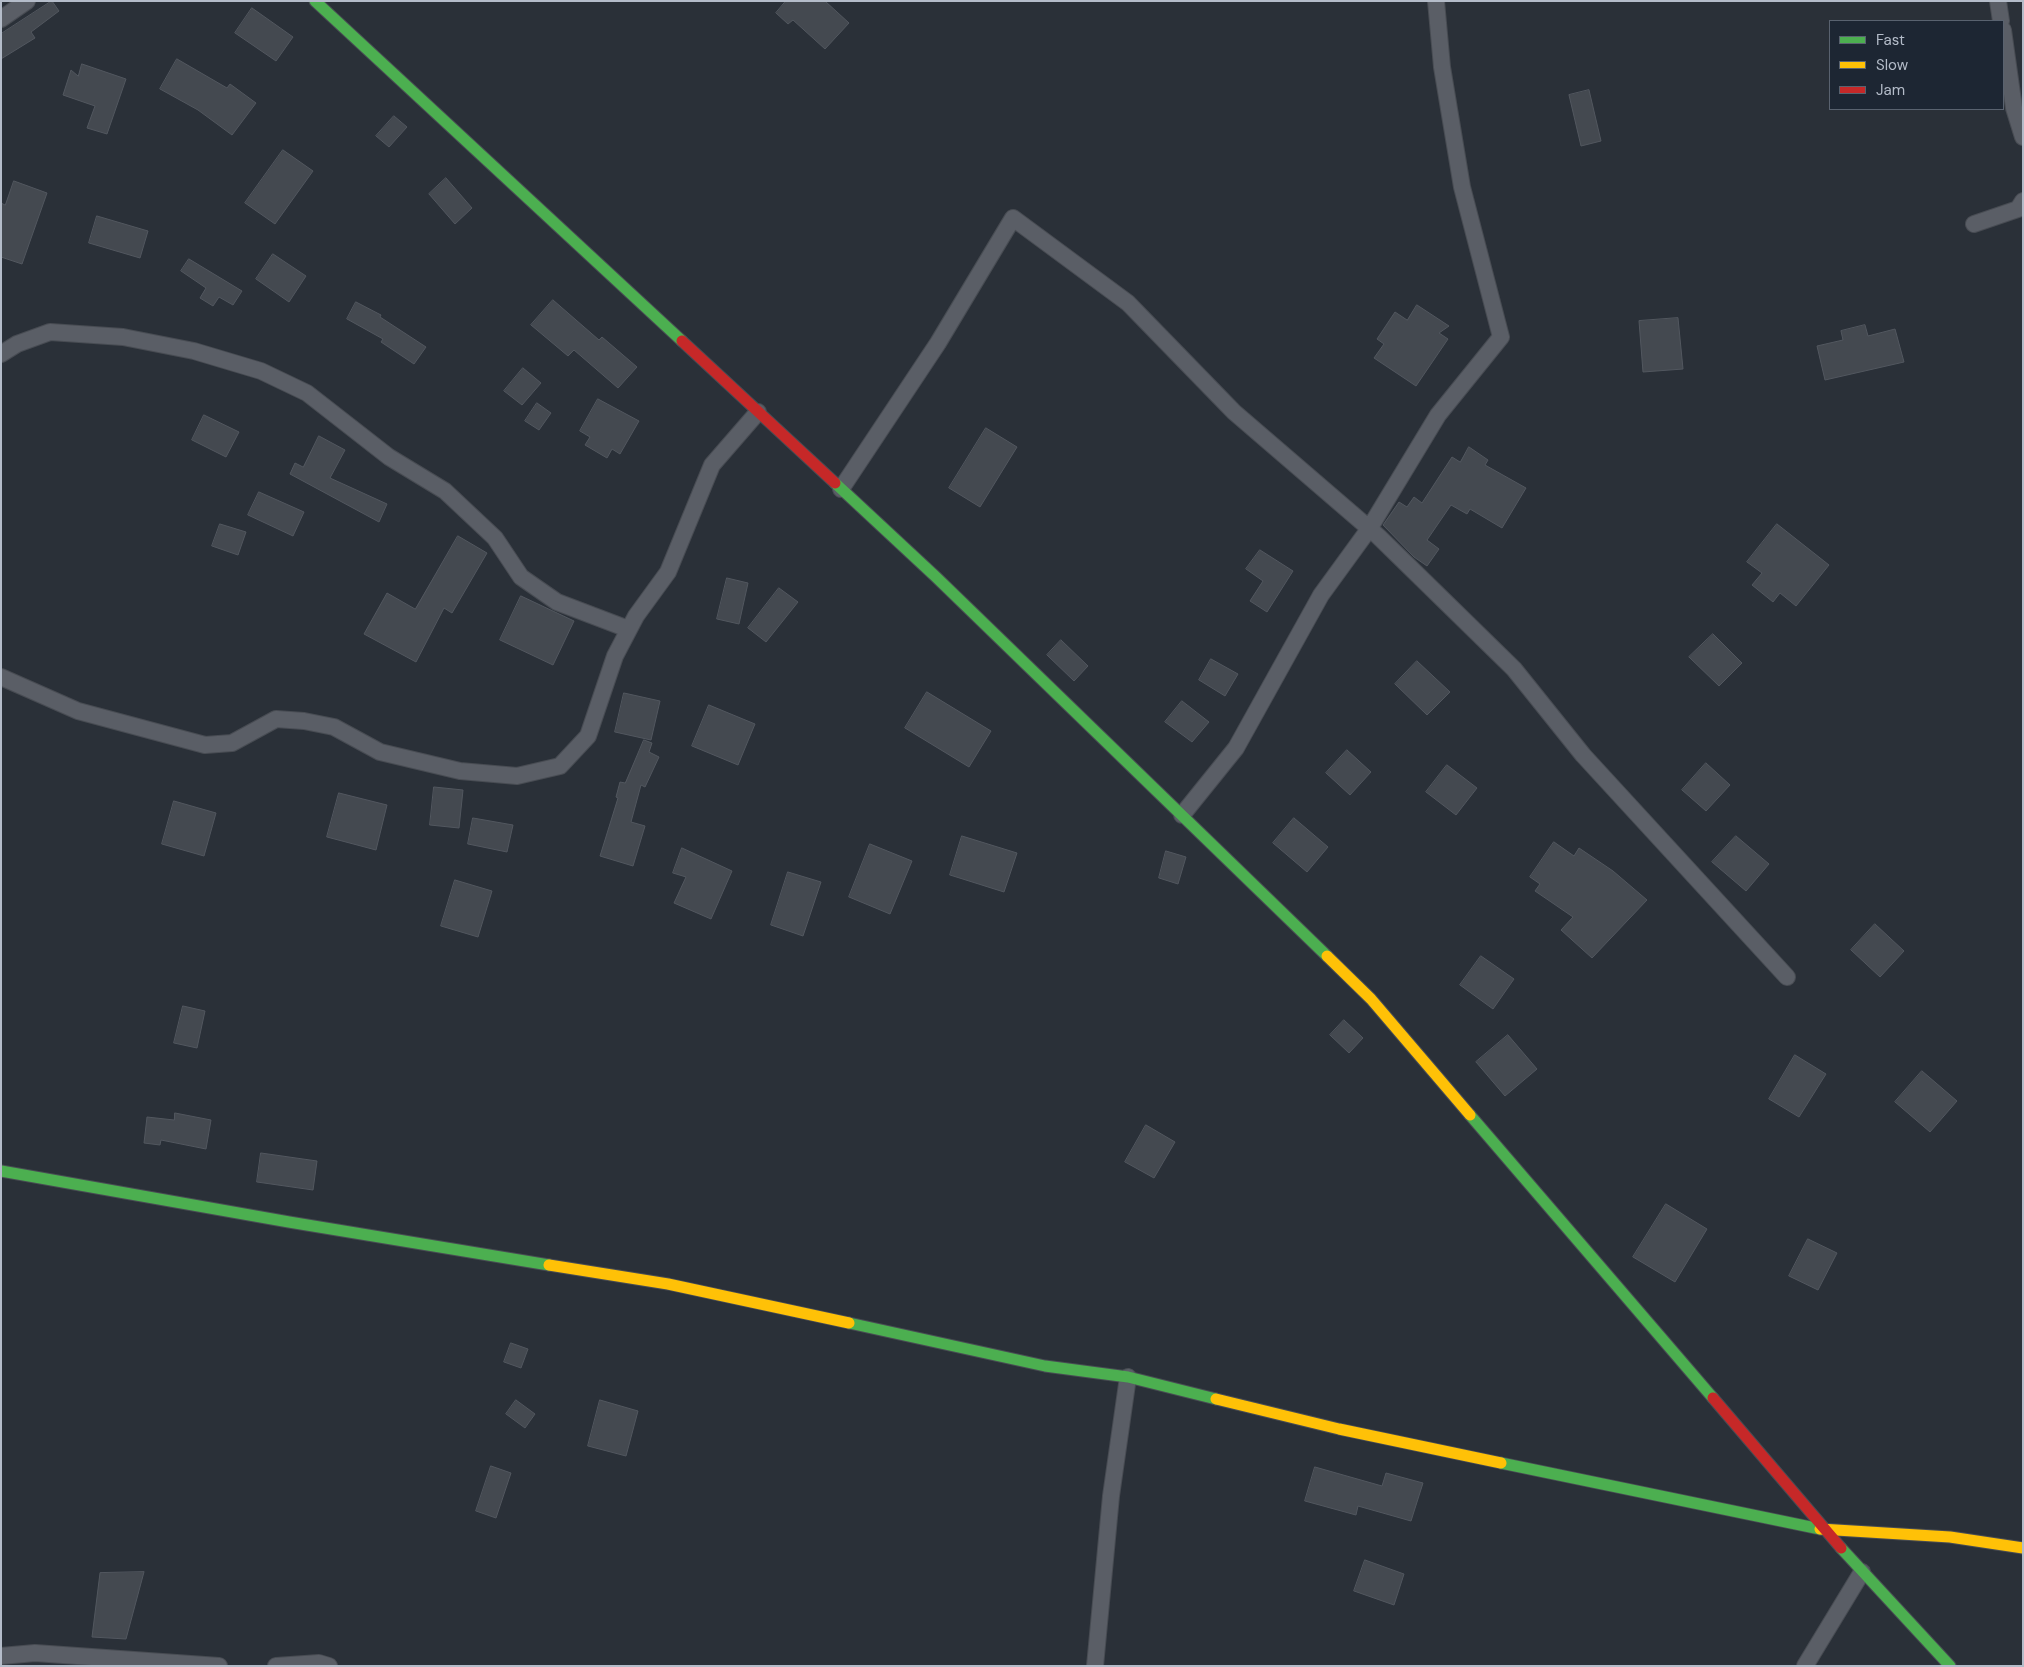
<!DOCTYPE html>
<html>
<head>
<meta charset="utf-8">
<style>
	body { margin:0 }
	#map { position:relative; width:2024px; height:1667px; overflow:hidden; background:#2a3038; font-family:"DM Sans",sans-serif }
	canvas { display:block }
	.frame { position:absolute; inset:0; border:2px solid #b4bcc9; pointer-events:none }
	.legend { position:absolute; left:1829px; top:20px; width:175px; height:90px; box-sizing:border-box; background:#1d2633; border:1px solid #59626f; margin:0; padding:6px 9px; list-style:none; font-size:15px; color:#b4bcc9 }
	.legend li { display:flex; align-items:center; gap:10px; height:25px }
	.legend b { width:25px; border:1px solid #59626f }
</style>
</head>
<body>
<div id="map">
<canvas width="2024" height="1667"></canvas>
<div class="frame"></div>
<ul class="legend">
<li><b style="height:6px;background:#4caf50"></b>Fast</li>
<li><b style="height:6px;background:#ffc107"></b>Slow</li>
<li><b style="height:6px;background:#c62828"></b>Jam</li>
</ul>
</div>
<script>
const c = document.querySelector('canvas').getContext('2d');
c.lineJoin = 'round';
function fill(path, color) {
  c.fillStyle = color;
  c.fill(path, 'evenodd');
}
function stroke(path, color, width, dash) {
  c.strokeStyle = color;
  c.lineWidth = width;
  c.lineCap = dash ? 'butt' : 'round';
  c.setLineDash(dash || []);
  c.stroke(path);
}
const building = new Path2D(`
	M52,1l7,10 -28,21 4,6 -34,21v-25z
	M786,1h39l24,22 -24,26 -32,-29 -5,4 -12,-11z
	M252,8l41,29 -17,24 -41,-28z
	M177,59l50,29 3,-4 26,19 -24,32 -34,-25 -38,-21z
	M82,64l44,15 -19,55 -20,-6 8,-22 -32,-11 8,-25 7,6z
	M1589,90l12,51 -20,5 -12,-51z
	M394,116l13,11 -18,20 -13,-11z
	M283,150l30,21 -38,53 -30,-21z
	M446,178l26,30 -17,16 -26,-30z
	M14,181l33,12 -25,71 -21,-7v-54l4,2z
	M97,216l51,15 -8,27 -51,-15z
	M273,254l33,22 -17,26 -33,-23z
	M189,259l53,32 -9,14 -14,-8 -6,9 -13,-8 6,-10 -25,-17z
	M553,300l46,40 3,-3 35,30 -19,21 -44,-38 -6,6 -37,-31z
	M356,302l25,13 -1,2 46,30 -12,17 -33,-22 2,-3 -36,-20z
	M1417,305l32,21 -10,7 9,6 -32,47 -42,-28 10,-14 -7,-5 18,-27 12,8z
	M1678,318l5,51 -40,3 -4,-51z
	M1865,325l3,11 27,-7 9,33 -79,18 -8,-34 26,-6 -2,-9z
	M523,368l18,15 -19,22 -18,-14z
	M598,399l41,22 -19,33 -8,-5 -5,9 -22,-13 5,-8 -10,-6z
	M537,403l14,10 -12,17 -14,-9z
	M204,415l35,17 -13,25 -34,-17z
	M986,428l31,19 -37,60 -31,-19z
	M319,436l26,14 -15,28 57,26 -8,18 -89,-48 5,-11 8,4z
	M1469,447l19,13 -3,5 41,23 -24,40 -32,-19 -3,5 -16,-9 -24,35 12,9 -12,17 -13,-9 -31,-32 16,-23 8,5 7,-10 8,6 30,-46 8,5z
	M259,492l45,20 -11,24 -45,-21z
	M220,524l26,8 -8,23 -26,-9z
	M1777,524l52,41 -33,41 -16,-13 -7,9 -21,-17 10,-12 -15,-11z
	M458,536l29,17 -35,60 -8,-5 -28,54 -52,-28 23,-41 28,16z
	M1260,550l33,21 -26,41 -17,-11 13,-20 -17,-12z
	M727,578l21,5 -9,41 -22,-5z
	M779,588l19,14 -32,40 -18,-14z
	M521,596l53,25 -21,44 -53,-25z
	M1713,634l29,29 -23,23 -30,-29z
	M1061,640l27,26 -14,15 -27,-26z
	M1211,659l27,15 -13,22 -26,-16z
	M1417,661l33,31 -23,23 -32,-31z
	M927,692l64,39 -22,36 -64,-39z
	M624,693l36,8 -9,39 -36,-8z
	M1182,701l27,21 -17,20 -27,-20z
	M709,705l46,19 -17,41 -46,-19z
	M644,740l8,3 -3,9 10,5 -14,30 -4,-2 -10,37 14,4 -12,40 -33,-10 18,-58 -2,-1 4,-15 5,1z
	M1347,750l24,22 -21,23 -24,-22z
	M1706,763l24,22 -24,26 -24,-21z
	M1447,765l30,23 -21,27 -30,-23z
	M434,787l29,3 -4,38 -29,-3z
	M339,793l48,12 -11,45 -49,-13z
	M174,801l42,12 -12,43 -42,-12z
	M473,818l40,7 -6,27 -39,-8z
	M1294,818l34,29 -21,25 -34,-29z
	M962,836l55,17 -13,39 -54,-17z
	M1736,836l33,28 -23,27 -34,-29z
	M1554,842l20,14 5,-8 34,23 34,29 -55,58 -31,-28 12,-13 -38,-26 5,-7 -10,-7z
	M870,844l42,17 -22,53 -41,-17z
	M682,848l50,23 -21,48 -37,-16 12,-26 -13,-4z
	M1166,851l20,6 -8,27 -19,-6z
	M788,872l33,10 -18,54 -32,-11z
	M455,880l37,11 -14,46 -37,-11z
	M1875,924l29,27 -24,26 -29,-27z
	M1481,956l33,23 -21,30 -33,-24z
	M183,1006l22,5 -8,37 -23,-5z
	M1344,1020l19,18 -14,15 -19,-18z
	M1508,1035l29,34 -32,27 -29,-34z
	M1795,1055l31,19 -27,43 -30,-18z
	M1922,1071l35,30 -27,31 -35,-30z
	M175,1113l36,7 -5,29 -45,-9 -1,5 -16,-2 3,-26 27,3z
	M1146,1125l29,17 -21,36 -29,-16z
	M261,1153l56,8 -4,29 -56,-8z
	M1666,1204l41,25 -32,53 -42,-25z
	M1808,1239l29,14 -19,37 -29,-14z
	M511,1343l17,6 -7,19 -17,-6z
	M516,1400l19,14 -10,14 -19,-14z
	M600,1400l38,11 -12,45 -38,-10z
	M491,1466l20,7 -15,45 -20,-7z
	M1315,1467l67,19 4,-13 37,10 -12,38 -53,-15 -2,9 -51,-14z
	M1365,1560l39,14 -10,31 -40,-14z
	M144,1572l-18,67 -34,-2 8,-64z`);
fill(building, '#444950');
stroke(building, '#52575f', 1);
const street = new Path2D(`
	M1998,1l3,20
	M1,19l26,-18
	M2003,30l11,78 9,29
	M1974,224l44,-15 5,-8
	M1,354l16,-10 33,-12 73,5 71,14 67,20 46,22 82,64 56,34 50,47 26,39 36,25 71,27
	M841,489l97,-146 75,-125 115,85 106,109 144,124 136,133 69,86 204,222
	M1,677l77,34 127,34 27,-2 44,-24 28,2 30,6 46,25 80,19 57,5 43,-10 28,-30 27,-80 21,-40 32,-44 44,-107 46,-53
	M1182,815l54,-67 85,-153 48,-66 69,-114 63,-78 -39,-150 -20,-120 -6,-66
	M1,1656l34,-3 184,13
	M276,1666l43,-3 10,3
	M1095,1666l16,-170 17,-119
	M1805,1666l57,-94`);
const fast = new Path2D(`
	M315,1l367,340
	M835,483l101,94 391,379
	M1470,1115l243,283
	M1,1171l288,51 260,43
	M849,1323l196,43 83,11 88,22
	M1501,1463l319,66
	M1841,1548l109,118`);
const slow = new Path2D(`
	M1327,956l44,43 99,116
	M549,1265l119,19 181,39
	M1216,1399l123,30 162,34
	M1820,1529l130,8 73,11`);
const jam = new Path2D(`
	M682,341l153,142
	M1713,1398l128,150`);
stroke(street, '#484c53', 18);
stroke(fast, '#484c53', 13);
stroke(slow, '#484c53', 13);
stroke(jam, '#484c53', 13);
stroke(street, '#5a5e66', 16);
stroke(fast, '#4caf50', 11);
stroke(slow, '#ffc107', 11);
stroke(jam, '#c62828', 11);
</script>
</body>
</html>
